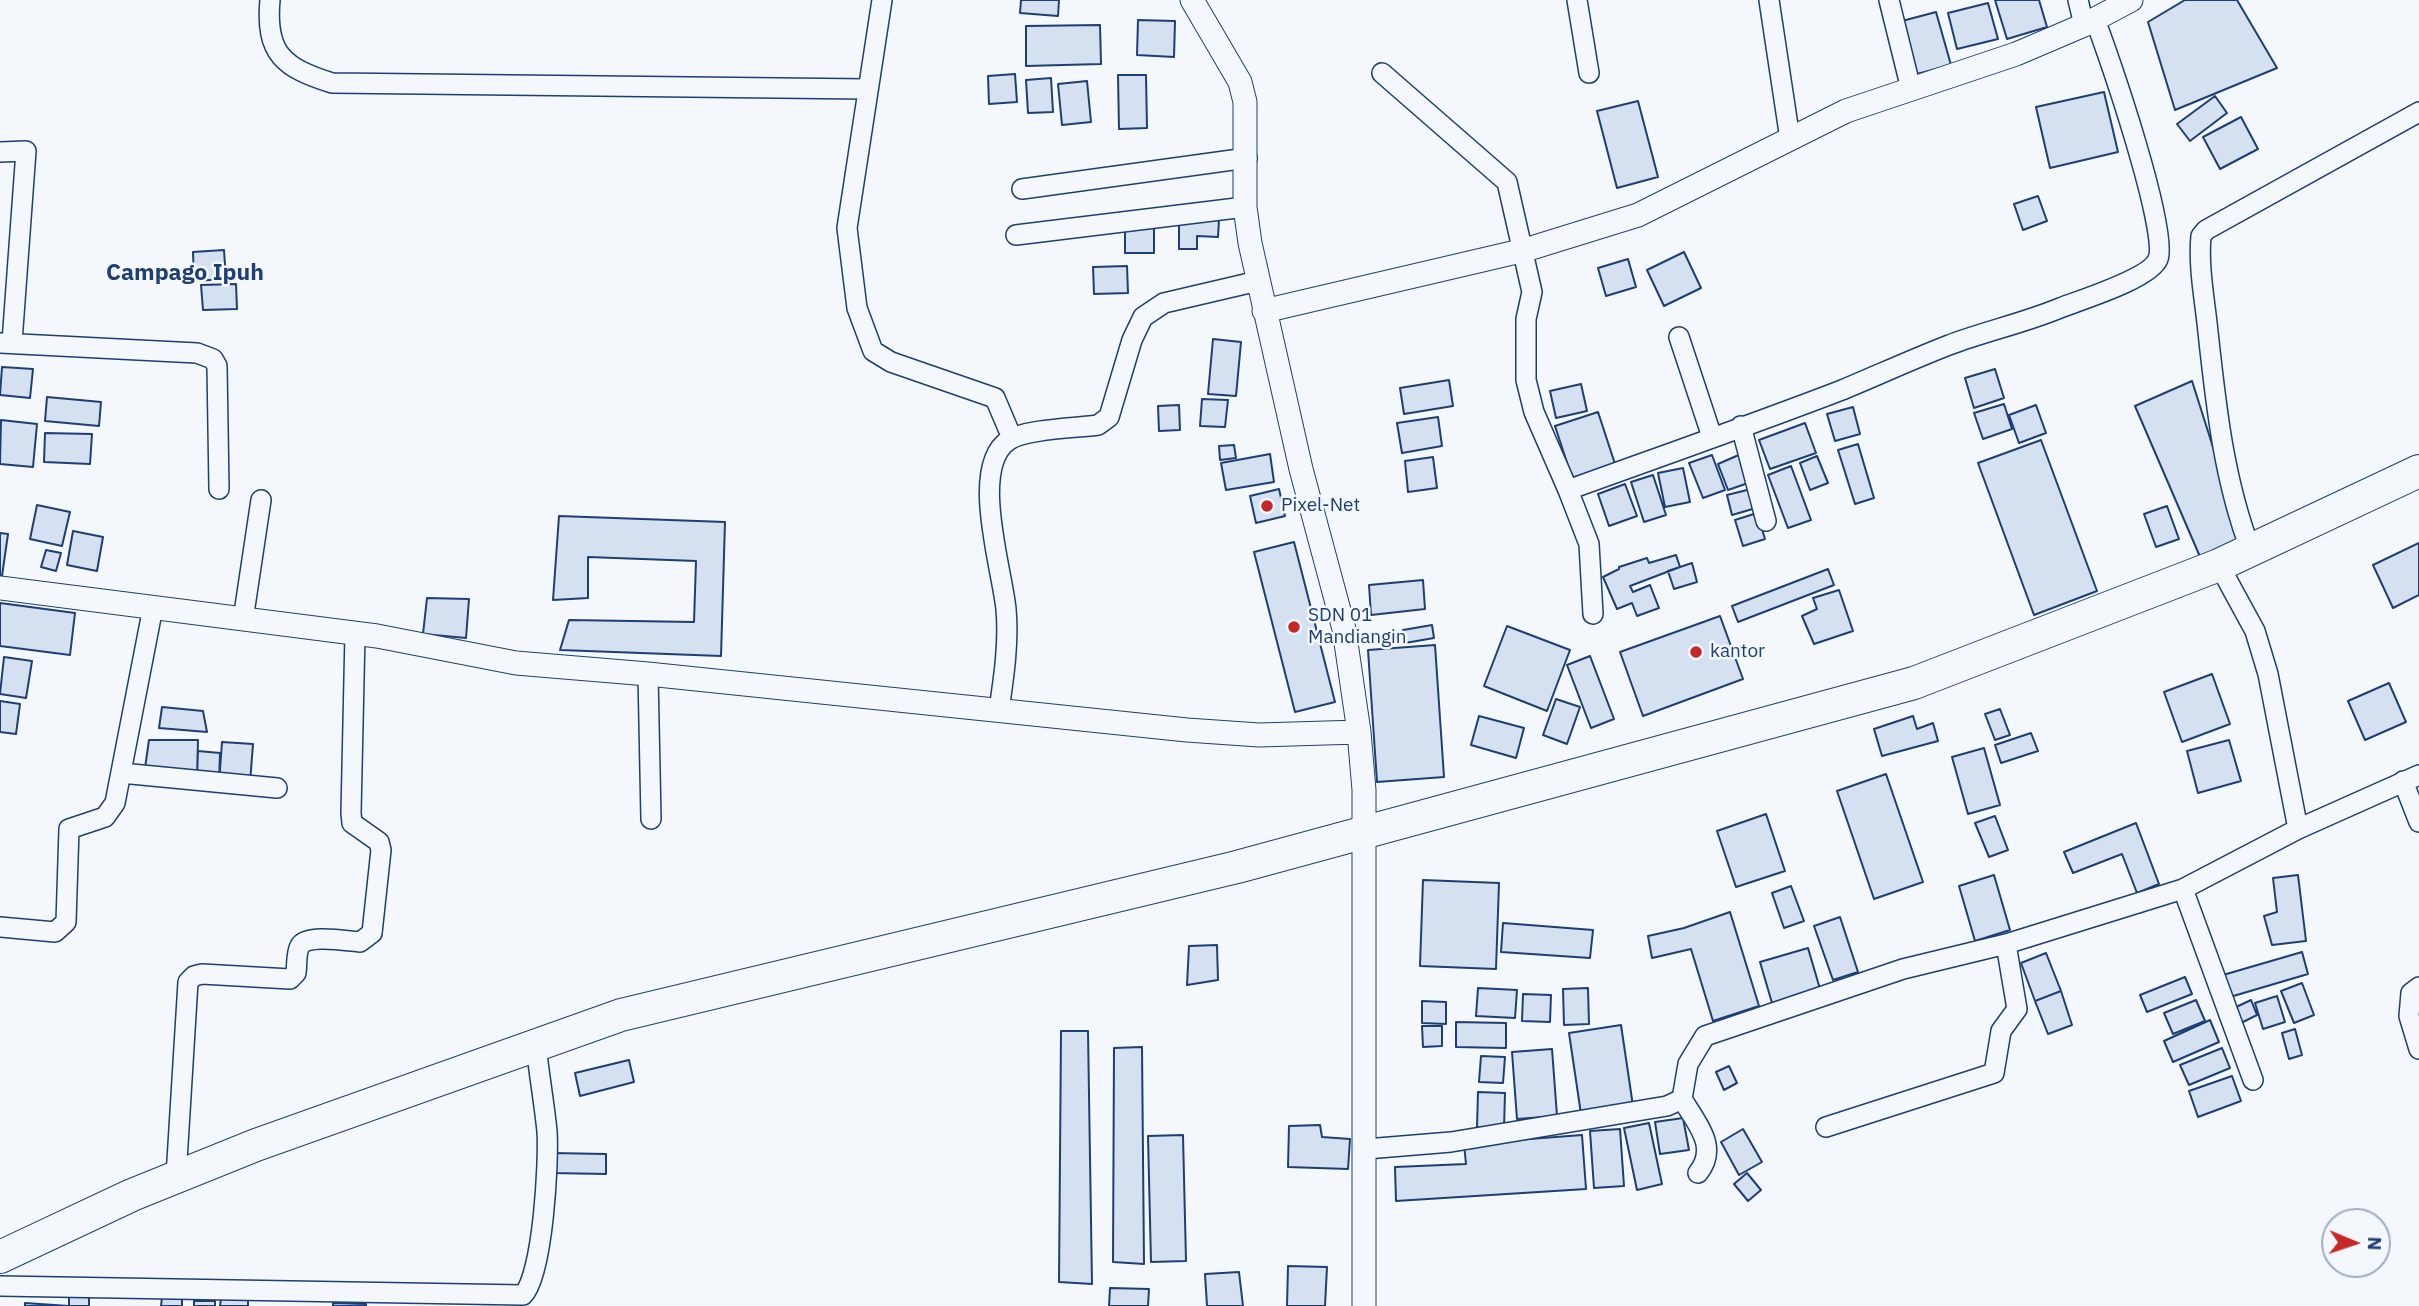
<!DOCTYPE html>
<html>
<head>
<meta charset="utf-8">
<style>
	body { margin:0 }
	#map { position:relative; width:2419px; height:1306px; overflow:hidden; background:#f4f7fb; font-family:"IBM Plex Sans",sans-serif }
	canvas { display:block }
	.north { position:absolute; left:2321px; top:1208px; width:70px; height:70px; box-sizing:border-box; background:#f4f7fb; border:2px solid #9eadc5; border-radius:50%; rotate:92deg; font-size:19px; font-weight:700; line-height:28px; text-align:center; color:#1d3f73 }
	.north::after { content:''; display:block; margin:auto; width:24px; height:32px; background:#c62828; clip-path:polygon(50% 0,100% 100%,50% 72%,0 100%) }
</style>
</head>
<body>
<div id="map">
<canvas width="2419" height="1306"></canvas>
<div class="north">N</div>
</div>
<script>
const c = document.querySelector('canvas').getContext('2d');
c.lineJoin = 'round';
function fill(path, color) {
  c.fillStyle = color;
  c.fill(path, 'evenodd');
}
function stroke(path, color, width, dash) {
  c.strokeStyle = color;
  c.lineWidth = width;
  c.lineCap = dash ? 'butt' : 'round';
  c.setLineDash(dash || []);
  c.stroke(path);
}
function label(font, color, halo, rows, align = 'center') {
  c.font = font + ' "IBM Plex Sans",sans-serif';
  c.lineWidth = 5;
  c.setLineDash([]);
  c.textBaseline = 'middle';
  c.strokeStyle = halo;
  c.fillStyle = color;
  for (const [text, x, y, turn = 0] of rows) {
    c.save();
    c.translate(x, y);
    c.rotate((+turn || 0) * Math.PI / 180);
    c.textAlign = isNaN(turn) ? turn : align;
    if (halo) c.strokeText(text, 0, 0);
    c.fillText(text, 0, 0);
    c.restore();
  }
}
const building = new Path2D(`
	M1021,0h38l-1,16 -38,-3z
	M1995,0h44l8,27 -40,12z
	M2185,0h52l40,68 -102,42 -27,-88z
	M1988,3l10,36 -41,10 -9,-36z
	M1936,12l15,53 -34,9 -15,-53z
	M1138,20l37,1 -1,36 -37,-2z
	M1100,25l1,39 -75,2v-40z
	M1015,74l2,28 -28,2 -1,-28z
	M1118,75h28l1,53 -28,1z
	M1051,78l2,34 -25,1 -2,-33z
	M1087,81l4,41 -29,3 -4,-41z
	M2104,92l14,60 -68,16 -14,-61z
	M2215,96l12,17 -37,28 -13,-17z
	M1638,101l20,76 -41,11 -20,-77z
	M2241,117l17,32 -38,20 -17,-32z
	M2038,196l9,25 -24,9 -9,-26z
	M1179,218l40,2 -1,17 -21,-1v13h-18z
	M1125,226h29v27h-29z
	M224,250l2,29 -32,2 -1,-29z
	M1684,252l17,36 -37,18 -17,-36z
	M1628,259l8,28 -30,9 -8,-28z
	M1127,266l1,27 -34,1 -1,-27z
	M236,284l1,25 -34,1 -2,-25z
	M1213,339l28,3 -5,54 -28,-2z
	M2,367l31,2 -3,29 -30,-3z
	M1995,369l9,29 -30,10 -9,-30z
	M1449,380l4,26 -49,8 -4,-26z
	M2192,381l54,170 -42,15 -69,-160z
	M1581,384l6,27 -31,7 -6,-27z
	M47,397l54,5 -2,24 -54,-5z
	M1202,399l26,1 -3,27 -25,-1z
	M2004,404l8,25 -29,10 -9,-26z
	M1179,405l1,25 -21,1 -1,-25z
	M2036,405l10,28 -27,10 -10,-28z
	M1853,407l7,27 -25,7 -8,-27z
	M1598,412l17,52 -43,14 -17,-52z
	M1438,417l4,29 -40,7 -5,-30z
	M1,420l36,4 -4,43 -33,-3z
	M1805,423l11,30 -46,16 -11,-29z
	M45,433l47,1 -2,30 -46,-2z
	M2041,440l56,151 -63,24 -56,-152z
	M1858,444l16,54 -19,6 -17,-54z
	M1234,445l2,13 -16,2 -1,-14z
	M1270,454l4,28 -48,8 -5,-27z
	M1741,454l10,28 -23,8 -10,-26z
	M1712,455l13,35 -22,8 -14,-35z
	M1817,456l11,27 -18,7 -10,-27z
	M1433,457l4,31 -29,4 -3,-31z
	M1791,466l20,54 -23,8 -20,-53z
	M1683,468l7,34 -25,5 -7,-34z
	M1653,475l13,40 -22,7 -13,-40z
	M1625,484l12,32 -28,10 -11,-32z
	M1279,489l6,27 -29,7 -6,-27z
	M1751,489l5,19 -24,7 -5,-20z
	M37,505l33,7 -8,34 -32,-7z
	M2167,506l12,33 -23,8 -12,-33z
	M1757,513l8,26 -22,7 -8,-26z
	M559,516l166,6 -4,134 -161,-6 9,-30 125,2 2,-61 -108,-4v41l-35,2z
	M73,531l30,6 -6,34 -30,-6z
	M0,533l8,1 -6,42h-2z
	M1294,542l41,160 -40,10 -41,-160z
	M2419,543v52l-26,13 -20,-43z
	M46,550l15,3 -5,18 -15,-4z
	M1676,555l4,12 -50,19 3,6 17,-7 9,23 -22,8 -5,-13 -15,6 -14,-32 16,-8v-2l28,-9 2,5z
	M1692,563l5,19 -23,7 -6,-18z
	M1828,569l6,16 -96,37 -6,-16z
	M1423,580l2,29 -54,6 -2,-30z
	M1839,590l14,41 -39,13 -12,-28 15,-7 -4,-11z
	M427,598l42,1 -3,39 -43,-4z
	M0,603l75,10 -5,42 -70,-9z
	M1720,616l23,63 -100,37 -23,-64z
	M1432,625l2,13 -29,5 -2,-13z
	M1507,626l63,24 -23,61 -63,-25z
	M1435,645l9,132 -67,5 -9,-132z
	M1590,656l24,63 -23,9 -24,-63z
	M4,657l28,4 -6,37 -26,-4z
	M2212,674l18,50 -48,18 -18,-50z
	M2389,683l17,39 -41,18 -17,-39z
	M1556,699l24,8 -13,37 -24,-9z
	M0,701l20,3 -4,30 -16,-2z
	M162,707l41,4 4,21 -48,-4z
	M2000,709l10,26 -15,5 -10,-26z
	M1479,716l45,12 -8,30 -45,-13z
	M1913,716l4,13 16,-6 5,18 -56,15 -8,-27z
	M2031,733l7,18 -37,12 -6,-18z
	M149,740h49l-1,37 -53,-2z
	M2229,740l12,41 -43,12 -11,-42z
	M222,742l31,2 -3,39h-31z
	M1984,748l16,57 -32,9 -16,-57z
	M198,751l22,2 -1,30 -22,-6z
	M1886,774l37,108 -49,17 -37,-108z
	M1766,814l19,57 -49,16 -19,-56z
	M1995,816l13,34 -19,7 -14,-34z
	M2136,823l23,61 -22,9 -15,-39 -49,19 -9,-21z
	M1994,875l16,55 -35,11 -16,-55z
	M2298,875l8,66 -34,4 -8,-29 13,-4 -4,-34z
	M1423,880l76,3 -3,86 -76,-3z
	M1791,886l13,35 -20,7 -12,-35z
	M1730,912l29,94 -46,15 -22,-72 -39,9 -4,-22 36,-8z
	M1840,917l18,55 -25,8 -19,-54z
	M1503,923l90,7 -3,28 -89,-6z
	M1217,945l1,35 -31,5 2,-39z
	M1808,948l12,41 -48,14 -12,-41z
	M2302,952l6,22 -78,23 -7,-22z
	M2046,953l15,38 -26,10 -14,-38z
	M2185,977l7,17 -45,18 -7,-17z
	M2302,983l12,32 -20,8 -13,-32z
	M1478,988l39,2 -2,28 -39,-2z
	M1588,988l1,36 -25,1 -1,-36z
	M2061,991l11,34 -24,9 -13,-33z
	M1523,994l28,1 -1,27 -28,-1z
	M2277,996l8,26 -22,7 -8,-26z
	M2196,1000l9,21 -32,13 -9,-21z
	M2251,1000l6,15 -16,8 -7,-15z
	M1422,1001l24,1v22l-24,-1z
	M2210,1020l9,22 -46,20 -9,-21z
	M1456,1022l50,1v25l-50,-1z
	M1621,1025l12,81 -52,8 -12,-81z
	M1422,1026h20v20l-19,1z
	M2295,1029l7,26 -13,4 -7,-26z
	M1061,1031h27l4,253 -33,-2z
	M1142,1047l2,217 -31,-2 1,-214z
	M2222,1048l8,20 -41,17 -9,-20z
	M1552,1049l5,67 -40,3 -5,-67z
	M1481,1056l24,1 -2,26 -24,-1z
	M629,1060l5,22 -54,14 -5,-23z
	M1729,1066l8,17 -13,7 -8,-18z
	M2232,1076l9,25 -43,16 -9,-26z
	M1478,1092l27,1 -1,36 -27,-2z
	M1683,1118l6,32 -29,4 -5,-32z
	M1649,1123l13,61 -25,6 -13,-62z
	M1320,1125l2,12 28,2 -2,30 -60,-2 1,-41z
	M1620,1129l4,57 -30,2 -4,-57z
	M1743,1129l19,33 -23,13 -18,-33z
	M1183,1135l3,126 -35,1 -3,-126z
	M1582,1135l4,54 -190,12 -1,-34 71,-3 -2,-20z
	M552,1153l54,1v20l-55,-1z
	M1747,1173l14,17 -13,11 -14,-17z
	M1288,1266l39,1 -2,39h-38z
	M1239,1272l4,34h-36l-2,-32z
	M1110,1288l39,1 -1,17h-39z
	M69,1296l20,1v9h-64v-3l44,3z
	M162,1297l20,1v8h-21z
	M221,1298l27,1v7h-28z
	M194,1301h21v5h-21z
	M333,1303l33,1v2h-33z`);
fill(building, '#d5e0f0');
stroke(building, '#1d3f73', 2);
const minor = new Path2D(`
	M270,0c-5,54 14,68 62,83l535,6
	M882,0l-35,228 10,80 16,43 18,11 104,36 17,40
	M1577,0l12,73
	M1769,0l21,139
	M1889,0l22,89
	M2078,0l6,25
	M1382,73l125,109 25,110 -6,27v61l8,32 34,78c91,-33 183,-65 274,-100 36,-15 71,-31 107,-45 37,-14 75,-22 111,-37 20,-8 90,-29 98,-49 11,-27 -49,-204 -63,-239
	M0,152l26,-1 -14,191
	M1022,189l225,-31
	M1016,235l229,-28
	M1679,337l33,100
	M0,343l197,10 16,6 4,7 2,123
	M1741,426l25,95
	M1568,490l21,54 4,70
	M2251,551c-27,-70 -35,-145 -43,-219 -3,-31 -10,-65 -7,-96l5,-6 213,-118
	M2219,565l36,66 13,43 30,155
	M243,620l18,-120
	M648,674l3,145
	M999,710c5,-34 10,-68 7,-101 -4,-41 -37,-143 3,-169 17,-11 67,-12 89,-15l11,-8 23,-77 11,-23 21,-14 94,-22
	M121,773l156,15
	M2403,781l16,41
	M2183,889l70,191
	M0,927l55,5 11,-10 3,-93 36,-12 10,-14 38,-196
	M2419,987l-8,6 -2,23 10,33
	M1682,1099c15,25 37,48 16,74
	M1826,1127l168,-54 7,-42 16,-22 -11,-65
	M1366,1149l85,-7 216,-36 15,-7 6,-35 17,-28 198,-67 103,-25 177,-55 115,-60 121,-54
	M176,1177l12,-195 6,-6 8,-2 88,5 6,-6c1,-7 0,-21 4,-27 6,-12 47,-5 60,-4l12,-9 9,-83 -2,-8 -27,-19 -1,-10 4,-179
	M0,1286l523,9c20,-20 26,-134 24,-164 -3,-29 -8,-57 -11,-86`);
const tertiary = new Path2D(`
	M1192,0l48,82 5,20v105l5,36 51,226 43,160 15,103 5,58v516
	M1264,311l261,-61 113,-35 208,-104 170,-57 68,-29 47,-25
	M0,588l377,48 139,27 132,11 539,56 72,5 100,-3`);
const trunk = new Path2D(`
	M0,1257l132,-62 124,-50 365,-130 616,-148 677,-184 305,-118 200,-94`);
stroke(minor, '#1d3f73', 22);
stroke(tertiary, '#1d3f73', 25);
stroke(trunk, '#1d3f73', 34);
stroke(minor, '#f4f7fb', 19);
stroke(tertiary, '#f4f7fb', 23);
stroke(trunk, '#f4f7fb', 32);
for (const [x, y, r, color] of [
	[1267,506,7,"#c62828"],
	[1294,627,7,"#c62828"],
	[1696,652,7,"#c62828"]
]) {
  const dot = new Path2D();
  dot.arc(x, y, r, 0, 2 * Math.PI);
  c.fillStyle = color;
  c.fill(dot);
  stroke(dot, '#f4f7fb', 2.5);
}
label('19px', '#1d3f73', '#f4f7fb', [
	["Pixel-Net",1281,506],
	["SDN 01",1308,616],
	["Mandiangin",1308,638],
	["kantor",1710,652]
], 'left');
label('bold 23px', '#1d3f73', '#f4f7fb', [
	["Campago Ipuh",185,273]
]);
</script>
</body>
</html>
